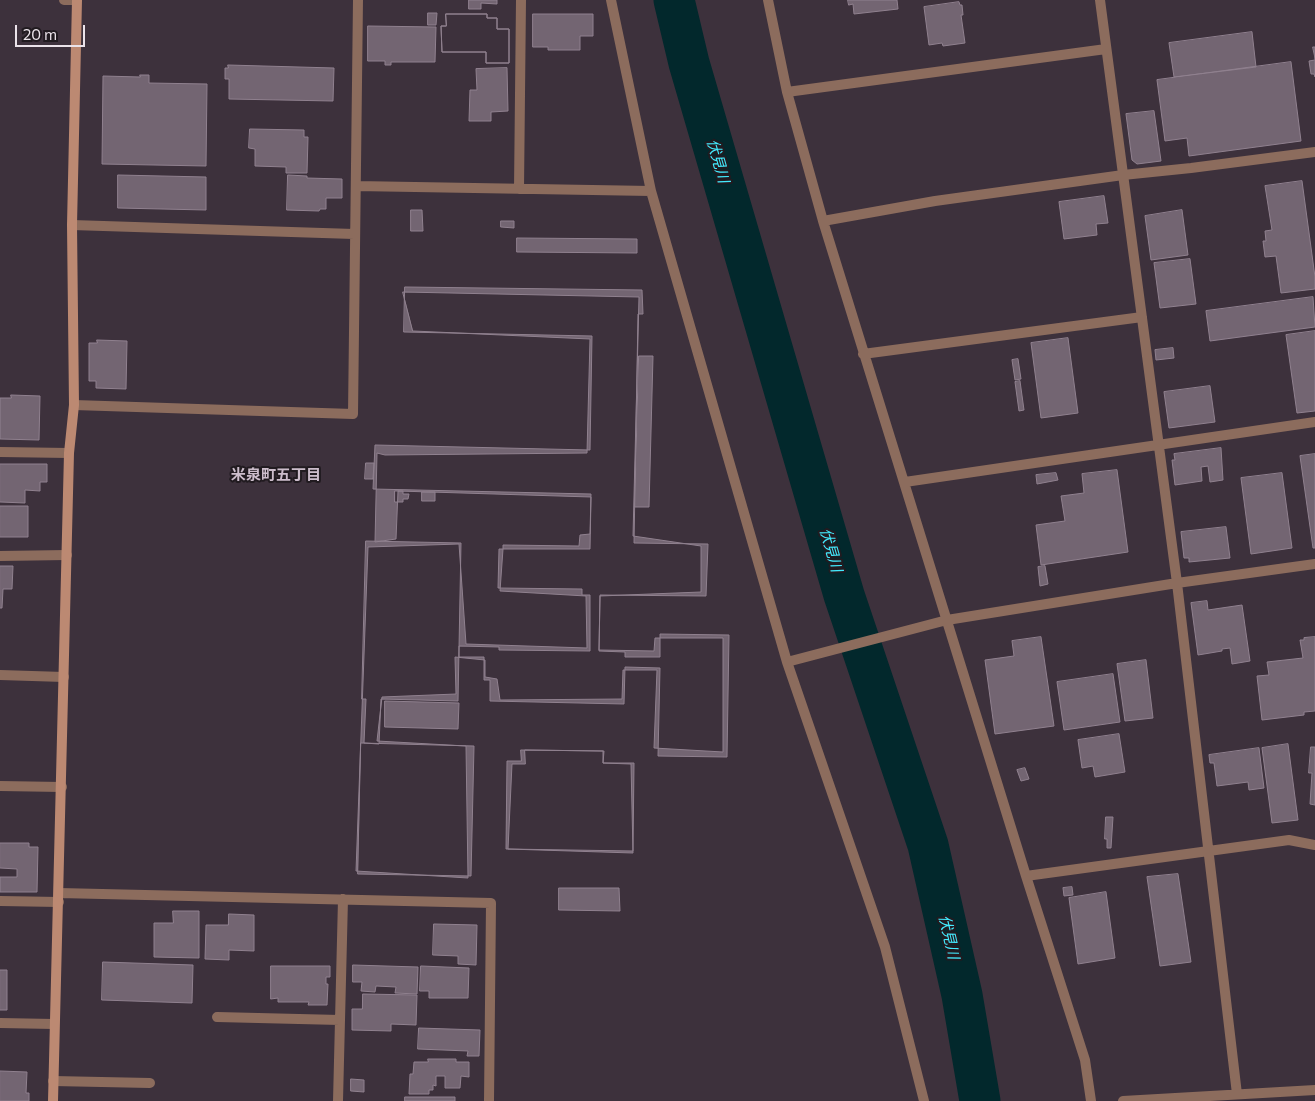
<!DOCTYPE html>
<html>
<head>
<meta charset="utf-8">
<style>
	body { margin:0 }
	#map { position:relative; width:1315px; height:1101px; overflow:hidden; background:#3d313c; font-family:Commissioner,sans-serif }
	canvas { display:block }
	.scale { position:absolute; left:15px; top:25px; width:70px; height:22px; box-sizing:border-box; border:2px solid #ebe3ea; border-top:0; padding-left:6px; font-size:15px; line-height:18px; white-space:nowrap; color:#ebe3ea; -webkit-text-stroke:4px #211b20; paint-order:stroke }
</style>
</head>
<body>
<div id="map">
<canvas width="1315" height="1101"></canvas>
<div class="scale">20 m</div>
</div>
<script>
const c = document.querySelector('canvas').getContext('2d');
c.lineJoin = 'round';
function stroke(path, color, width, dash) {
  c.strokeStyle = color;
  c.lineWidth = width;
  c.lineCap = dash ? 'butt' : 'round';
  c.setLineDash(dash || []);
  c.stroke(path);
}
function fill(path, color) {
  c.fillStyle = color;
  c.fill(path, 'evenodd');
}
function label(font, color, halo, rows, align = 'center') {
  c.font = font + ' Commissioner,"Noto Sans JP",sans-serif';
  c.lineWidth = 4;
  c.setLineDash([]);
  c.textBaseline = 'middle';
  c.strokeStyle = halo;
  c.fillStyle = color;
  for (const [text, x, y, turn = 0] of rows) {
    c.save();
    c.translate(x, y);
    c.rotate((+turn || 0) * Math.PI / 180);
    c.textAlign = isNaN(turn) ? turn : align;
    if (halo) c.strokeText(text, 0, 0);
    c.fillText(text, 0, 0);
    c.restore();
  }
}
stroke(new Path2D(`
	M674,0l15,63 155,532 84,250 34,150 18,106`), '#02282c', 41);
const building = new Path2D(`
	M469,0h28v4l-16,-1v6h-12z
	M848,0h49l1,9 -44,5 -1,-10 -4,1z
	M959,2l1,3h2l1,10h-2l4,28 -22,3 -1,-3 -13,2 -5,-38z
	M428,13h9l-1,12h-8z
	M446,14h41v4h10v11h12v34h-23v-11h-44l-1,-26h5z
	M446,14h41v4h10v11h12v34h-23v-11h-44l-1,-26h5z
	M533,14h60v22h-13v14h-32v-3h-15z
	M368,26l68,1 -1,35h-44v3h-6v-4h-17z
	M1252,32l4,35 -82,10 -5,-34z
	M1313,47h2v30l-1,-3h-3l-2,-13 6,-1z
	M1291,62l10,79 -112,15 -2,-18 -22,3 -8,-61z
	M228,65l106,3 -1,33 -104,-2v-20h-4v-11h3z
	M507,68l1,43 -17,1v9h-22l1,-31h7l-1,-21z
	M140,75h9v8l58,1 -1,82 -104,-2 1,-88 37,1z
	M1154,111l7,50 -24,3 -5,-4 -6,-46z
	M250,129l54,1v7h4l-1,36h-21v-6l-31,-1v-17l-6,-1z
	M118,175l88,2v33l-88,-2z
	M288,175l19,1v2l35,1v19h-16v11h-6l-1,2 -32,-1z
	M1302,181l13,96v12l-34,4 -5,-37 -11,1 -2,-16h3l-1,-10 7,-1 -7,-44z
	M1104,196l4,27 -12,1 1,11 -33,4 -5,-37z
	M411,210h11l1,21h-12z
	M1182,210l6,45 -37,5 -6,-44z
	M501,221h13v7l-13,-1z
	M517,238l120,1v14l-120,-1z
	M1190,259l6,45 -36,4 -6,-45z
	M405,287l237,3 1,24h-5l-4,229 74,1 -2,52 -106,-1 -1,56 26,1v5h35v-23l69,1 -2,122 -69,-1 2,-88 -35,-1 -1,37 -134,-3v-21h-6v-23h-25v-11l40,1v3l91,1v-56h-8v-6l-84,-1 1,-39h4v-4l76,1 1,-11 10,-1 1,-40 -218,-5 2,-44 215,5 2,-114 -188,-4z
	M403,292l236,5 -6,239 68,10v46l-101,4 -1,54 55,1 1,-13h68v114l-69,-4 3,-78h-34l-1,29 -122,1 -3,-21 -12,-2v-17l-30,-3 1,37 -74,3 -5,44 89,5 2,132 -112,-7 12,-324 91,-3 7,100 121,4 -1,-52 -86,-5 3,-42h87l1,-52 -193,-6 -2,48 -21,3 2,-89 8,2 202,-2 3,-114 -177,-8z
	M1313,297l2,30 -105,14 -4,-30z
	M1315,331v80l-18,2 -11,-78z
	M1068,338l10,75 -37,5 -10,-75z
	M97,340l30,1 -1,48 -30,-1v-7h-7v-38h8z
	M1173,348l1,10 -18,2 -1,-10z
	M639,356h14l-4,151h-14z
	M1018,359l3,20 -6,1 -3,-20z
	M1020,381l4,29 -5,1 -4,-29z
	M1210,386l5,36 -46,6 -5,-36z
	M11,395l29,1 -1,44 -39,-1v-41h11z
	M1221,448l2,32 -13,2 -2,-16 -7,1 1,14 -27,4 -3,-25h3l-1,-6z
	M1315,454v94h-2l-13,-92z
	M366,463h8l-1,16h-8z
	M0,464h47v18h-7v9l-15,-1v13l-25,-1z
	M1117,470l11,82 -87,13 -5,-40 29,-4 -4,-25 23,-3 -2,-19z
	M1056,473l2,7 -21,4 -1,-9z
	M1282,473l10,75 -41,6 -10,-76z
	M395,491h8v3h6l-1,5h-5v3h-8z
	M422,492h13v9h-13z
	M0,506h28v31h-28z
	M1226,527l4,31 -41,4v-4h-5l-3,-26z
	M366,541l95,2 -3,158 -77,-2 -2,45 -15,-1 2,-44h-4z
	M0,566h13l-1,23h-9l-1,19h-2z
	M1045,566l3,18 -8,2 -2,-19z
	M1207,601l1,9 34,-5 8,56 -18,3 -2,-16 -8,1v2l-24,4 -7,-52z
	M1041,637l13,89 -59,8 -10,-74 29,-4 -2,-15z
	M1315,637v74l-11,1v3l-42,5 -5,-44 12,-1 -2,-13 36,-4 -3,-18h4v-2z
	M1146,660l7,58 -28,3 -8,-57z
	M1113,674l7,48 -56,8 -7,-48z
	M385,701l74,2 -1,26 -73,-2z
	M1119,734l6,38 -30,5 -2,-11 -11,2 -4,-28z
	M361,743l113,3 -3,130 -113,-2z
	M1288,744l10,76 -26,3 -10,-75z
	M1311,747h4v58l-5,-1 2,-31h-3z
	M1259,748l5,40 -15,2 -1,-8 -31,4 -3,-23h-4l-1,-8z
	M521,750l82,1v12h31l-1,88 -127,-2 1,-88h14z
	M525,750l79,1 -1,12 28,1 2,89 -125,-4 4,-85h13z
	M1025,768l4,11 -8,2 -4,-11z
	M1106,817h7l-2,31h-4v-9h-2z
	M0,843h29v4h9l-1,45h-37v-15h17v-8l-17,-1z
	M1178,874l13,88 -31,4 -13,-89z
	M1072,887l1,8 -9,1 -1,-8z
	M559,888h60l1,23 -61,-1z
	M1106,892l9,66 -37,6 -9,-66z
	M173,911h26v47l-45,-1v-34h19z
	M229,914l25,1v36l-25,-1v10l-24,-1 1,-34h22z
	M434,924l43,1 -1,40 -18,-1v-8l-25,-1z
	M103,962l90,3 -1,38 -90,-3z
	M353,965l65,2 -1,27 -22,-1 1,-6 -20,-1 -1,6 -14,-1 1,-9h-9z
	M271,966h59v11h-4v7h2l-1,21h-19l1,-3h-31v-4l-7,1z
	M421,966l48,2 -1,30h-39v-7h-9z
	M0,970h7v40h-7z
	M363,994l54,1 -1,30 -25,-1v7l-39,-1v-21h10z
	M419,1028l61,2 -1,26h-12l1,-5 -50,-2z
	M428,1059h28v3h13v15l-8,-1 -1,12h-15v-12h-9v10l-3,-1v5h-4v4h-20l1,-20h3l1,-12h14z
	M0,1071l27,1 -1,21h3v8h-29z
	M351,1079l13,1v12l-13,-1z
	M405,1097h50v4h-50z`);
fill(building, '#736572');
stroke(building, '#90818f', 1);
stroke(new Path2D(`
	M64,0h13
	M611,0l40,191
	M768,0l19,92 36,129 203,655 59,184 6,41
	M1100,0l77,583 60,511
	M787,92l319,-43
	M356,186l295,5 136,471 98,285 39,154
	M519,189l2,-189
	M823,221l112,-20 188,-26 68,-7 124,-16
	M72,225l282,9
	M863,354l279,-37
	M74,405l279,9 5,-414
	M0,452l69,1
	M905,482l410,-60
	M0,556l67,-1
	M787,662l160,-42 230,-37 138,-19
	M0,675l64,2
	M0,786l62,1
	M1026,876l263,-36 26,5
	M59,893l432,10 -2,198
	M0,901l59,1
	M217,1017l123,3
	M0,1023l54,1
	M53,1081l97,2
	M338,1101l5,-202
	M1123,1101l192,-11`), '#8c6c5d', 10);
stroke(new Path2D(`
	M53,1101l16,-648 5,-48 -2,-180 5,-225`), '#bc8972', 10);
label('italic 15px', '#43ebfe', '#211b20', [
	["伏見川",718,161,74],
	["伏見川",831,550,74],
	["伏見川",949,937,77]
]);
label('bold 15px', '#ccbdcb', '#211b20', [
	["米泉町五丁目",276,475]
]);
</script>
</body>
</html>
